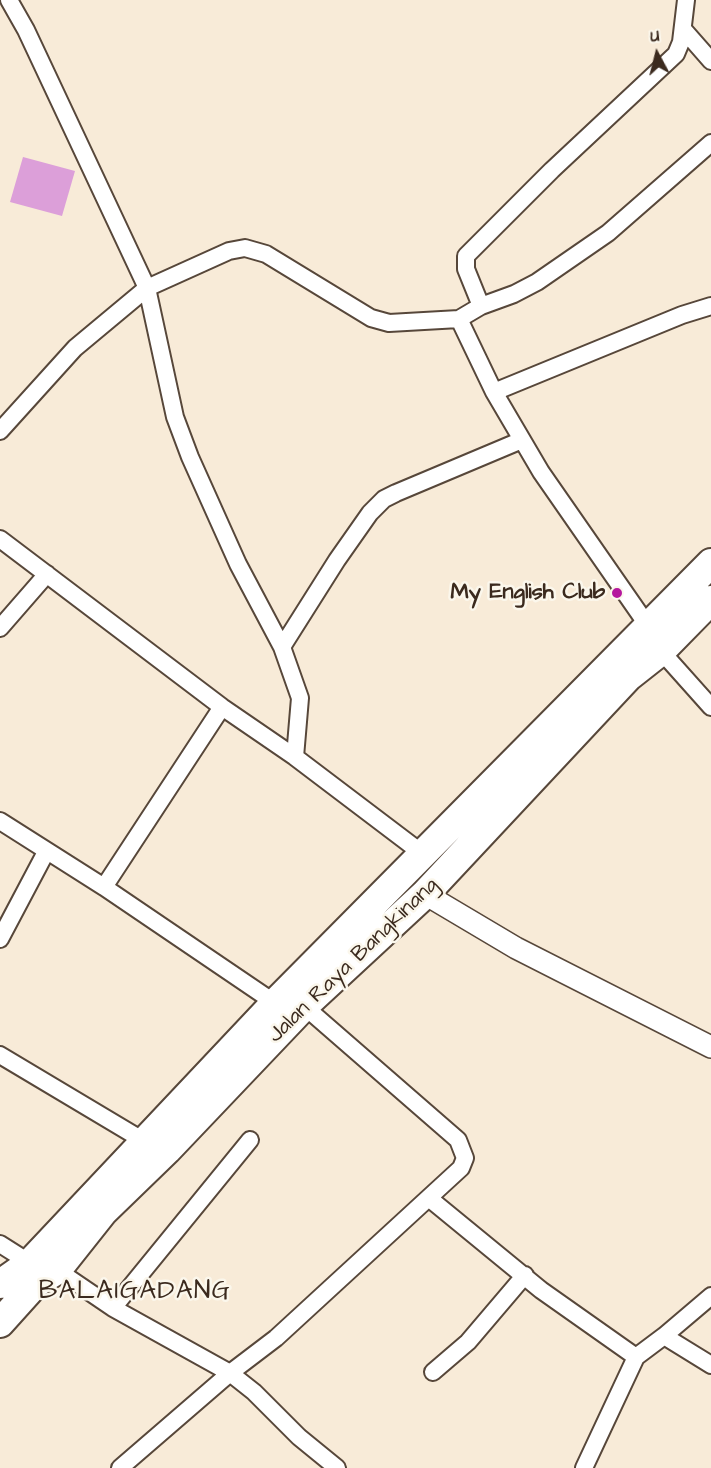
<!DOCTYPE html>
<html>
<head>
<meta charset="utf-8">
<style>
	body { margin:0 }
	#map { position:relative; width:711px; height:1468px; overflow:hidden; background:#f8ebd8; font-family:"Architects Daughter",sans-serif }
	canvas { display:block }
	.north { position:absolute; left:627px; top:24px; width:60px; height:60px; -webkit-text-stroke:4px #fbf7ec; paint-order:stroke; rotate:353deg; font-size:16px; font-weight:700; line-height:24px; text-align:center; color:#3b2a1e }
	.north::after { content:''; display:block; margin:auto; width:21px; height:27px; background:#3b2a1e; clip-path:polygon(50% 0,100% 100%,50% 72%,0 100%) }
</style>
</head>
<body>
<div id="map">
<canvas width="711" height="1468"></canvas>
<div class="north">U</div>
</div>
<script>
const c = document.querySelector('canvas').getContext('2d');
c.lineJoin = 'round';
function fill(path, color) {
  c.fillStyle = color;
  c.fill(path, 'evenodd');
}
function stroke(path, color, width, dash) {
  c.strokeStyle = color;
  c.lineWidth = width;
  c.lineCap = dash ? 'butt' : 'round';
  c.setLineDash(dash || []);
  c.stroke(path);
}
function label(font, color, halo, rows, align = 'center') {
  c.font = font + ' "Architects Daughter",sans-serif';
  c.lineWidth = 5;
  c.setLineDash([]);
  c.textBaseline = 'middle';
  c.strokeStyle = halo;
  c.fillStyle = color;
  for (const [text, x, y, turn = 0] of rows) {
    c.save();
    c.translate(x, y);
    c.rotate((+turn || 0) * Math.PI / 180);
    c.textAlign = isNaN(turn) ? turn : align;
    if (halo) c.strokeText(text, 0, 0);
    c.fillText(text, 0, 0);
    c.restore();
  }
}
fill(new Path2D(`
	M23,157l52,14 -13,45 -52,-14z`), '#dc9fd9');
const minor = new Path2D(`
	M9,0l17,30 121,258 28,129 15,40 48,107 44,83 18,51 -5,59 128,97
	M683,29l28,32
	M481,306l-15,-37v-13l86,-86 124,-116 5,-12 5,-42
	M459,319l35,73 47,80 107,154
	M494,392l188,-77 29,-9
	M0,431l75,-83 72,-60 82,-37 16,-3 21,6 105,64 18,5 70,-4 22,-13 33,-12 23,-12 71,-49 103,-90
	M0,539l222,168 73,50
	M0,628l47,-54
	M282,647l55,-87 33,-47 14,-14 12,-6 126,-53
	M661,651l50,56
	M0,821l104,66 171,116
	M104,887l118,-180
	M0,939l46,-87
	M0,1055l144,86
	M430,1199l111,91 95,67
	M0,1244l30,19
	M57,1270l56,38 117,65 24,19 45,45 38,31
	M113,1308l137,-168
	M664,1336l47,29
	M433,1372l35,-30 57,-67
	M120,1468l110,-95 46,-35 185,-170 4,-10 -7,-18 -154,-134
	M584,1468l52,-111 28,-21 47,-40`);
const tertiary = new Path2D(`
	M425,894l91,54 195,99`);
const trunk = new Path2D(`
	M0,1284l30,-21 245,-260 436,-440
	M0,1323l36,-40 21,-13 46,-58 64,-62 137,-144 121,-112 203,-217 33,-26 50,-51`);
stroke(minor, '#57473a', 20);
stroke(tertiary, '#57473a', 24);
stroke(trunk, '#57473a', 32);
stroke(minor, '#fff', 16);
stroke(tertiary, '#fff', 21);
stroke(trunk, '#fff', 28);
for (const [x, y, r, color] of [
	[617,593,6,"#b5179e"]
]) {
  const dot = new Path2D();
  dot.arc(x, y, r, 0, 2 * Math.PI);
  c.fillStyle = color;
  c.fill(dot);
  stroke(dot, '#fbf7ec', 2);
}
label('bold 22px', '#3b2a1e', '#fbf7ec', [
	["My English Club",605,593]
], 'right');
label('22px', '#3b2a1e', '#fbf7ec', [
	["Jalan Raya Bangkinang",354,961,-44]
]);
c.letterSpacing = '1.5px';
label('26px', '#3b2a1e', '#fbf7ec', [
	["BALAIGADANG",135,1293]
]);
c.letterSpacing = '0px';
</script>
</body>
</html>
